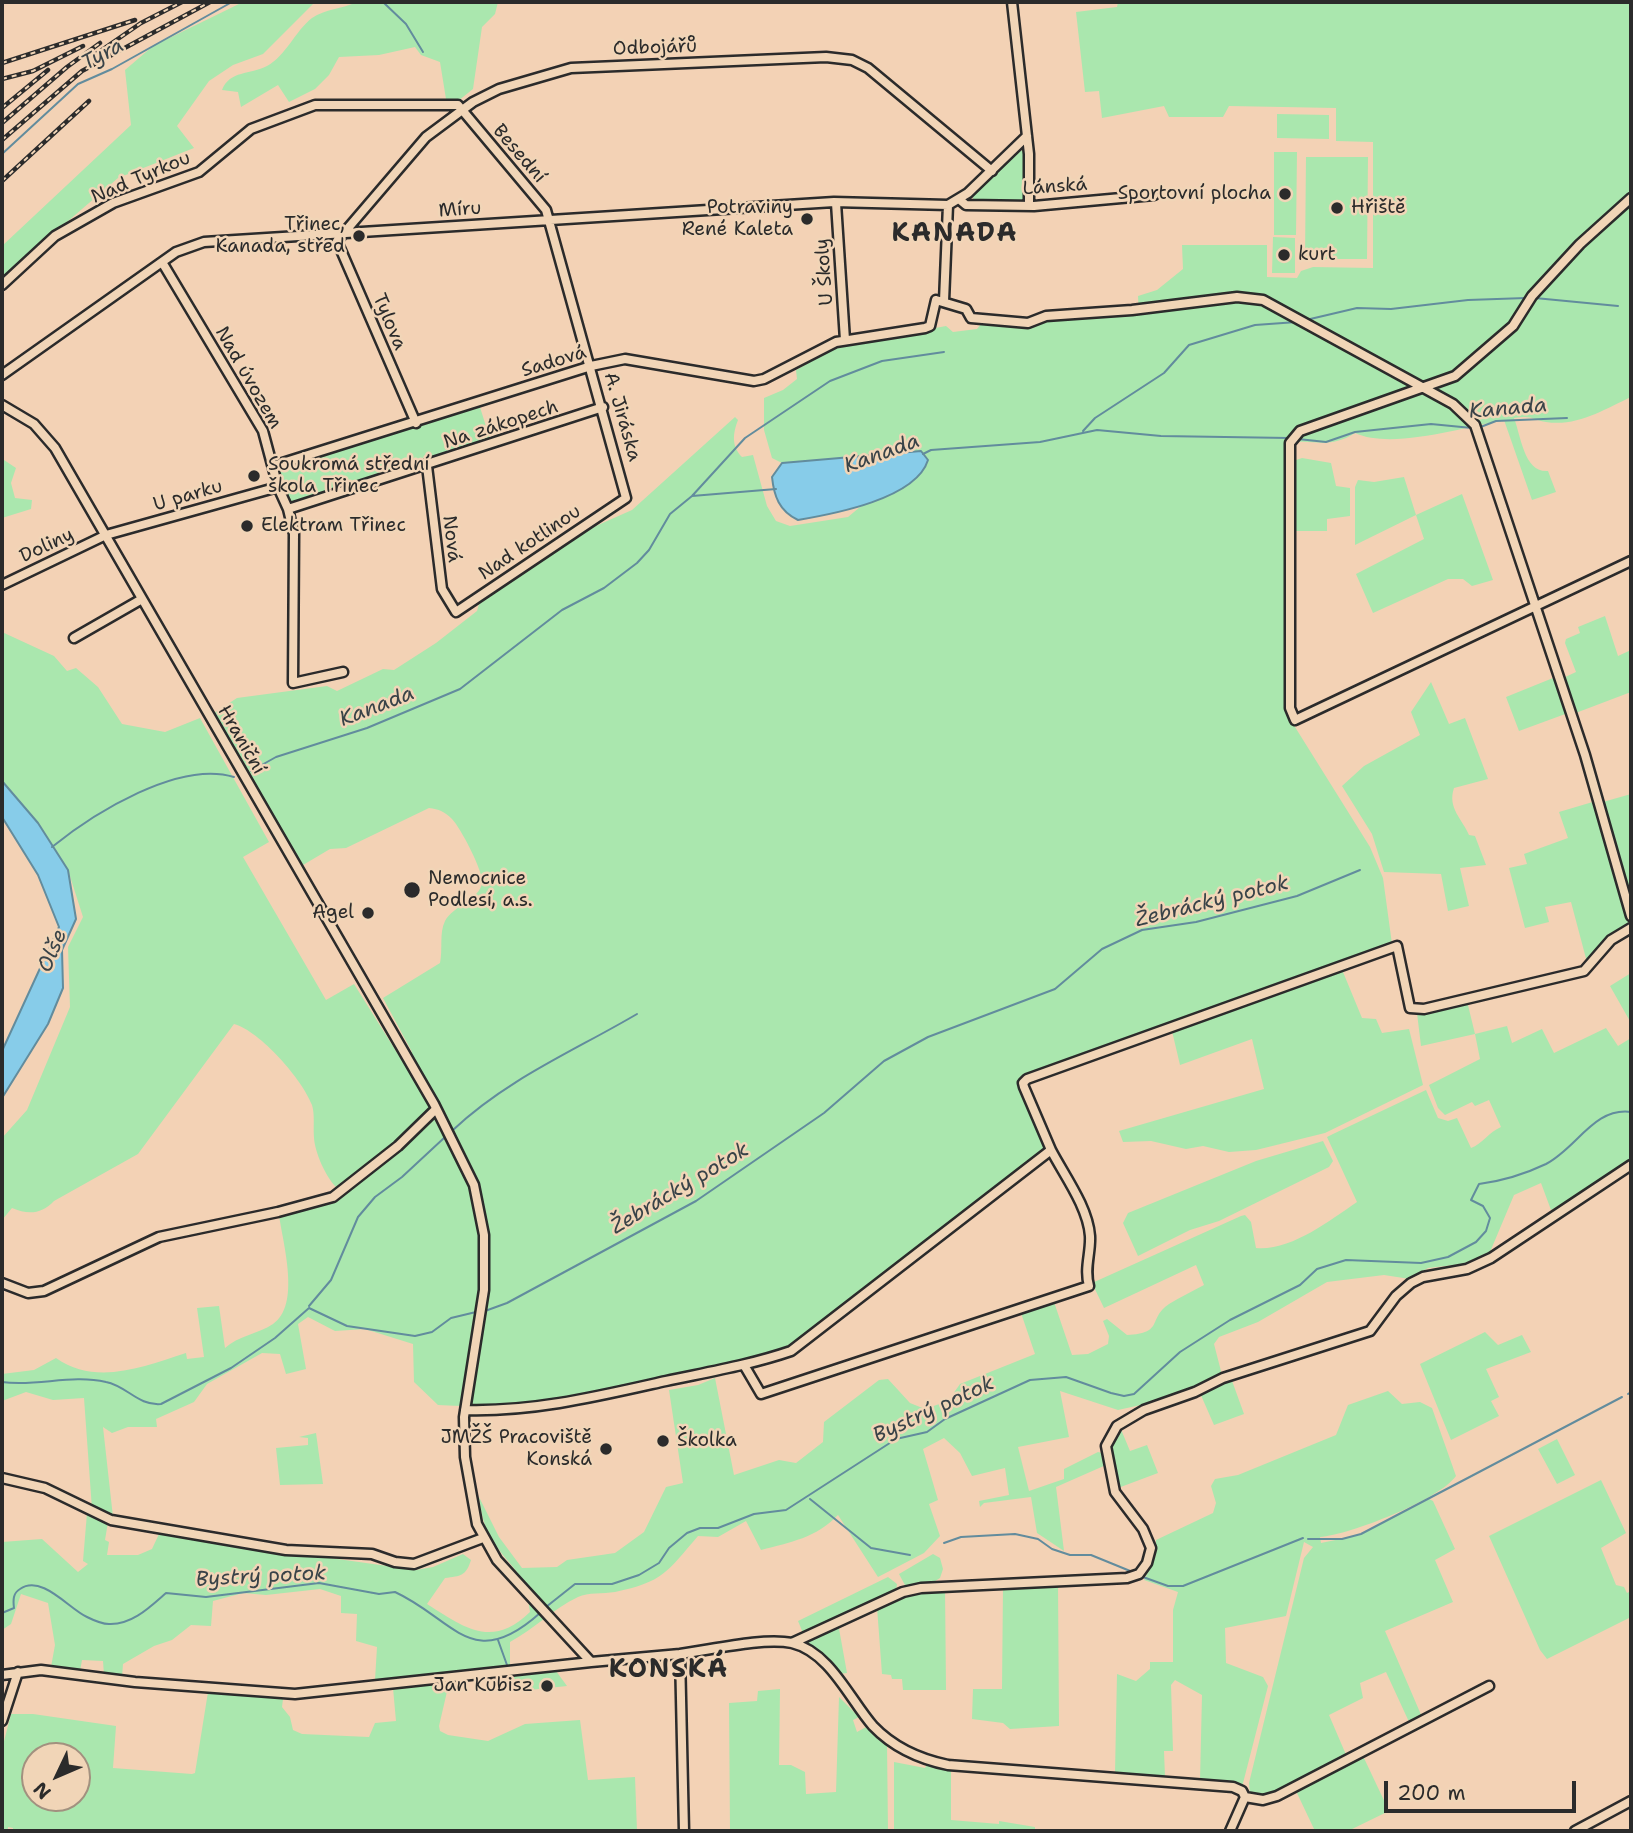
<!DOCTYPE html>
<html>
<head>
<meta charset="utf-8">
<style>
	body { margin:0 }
	#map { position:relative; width:1633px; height:1833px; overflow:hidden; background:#f3d2b5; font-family:"Shantell Sans",sans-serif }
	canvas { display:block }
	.frame { position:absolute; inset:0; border:4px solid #2b2b2b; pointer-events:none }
	.north { position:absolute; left:21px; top:1742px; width:70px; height:70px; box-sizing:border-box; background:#f1d5b7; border:2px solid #a2917f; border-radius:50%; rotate:226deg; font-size:19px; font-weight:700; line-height:28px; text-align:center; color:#2b2b2b }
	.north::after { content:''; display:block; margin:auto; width:24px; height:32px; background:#2b2b2b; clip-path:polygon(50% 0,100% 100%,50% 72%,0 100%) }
	.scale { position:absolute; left:1384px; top:1781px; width:192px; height:32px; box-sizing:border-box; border:4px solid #2b2b2b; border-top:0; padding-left:9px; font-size:21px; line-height:24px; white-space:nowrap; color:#2b2b2b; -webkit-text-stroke:5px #f1d5b7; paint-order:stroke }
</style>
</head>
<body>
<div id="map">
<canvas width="1633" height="1833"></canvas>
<div class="frame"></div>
<div class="north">N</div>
<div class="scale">200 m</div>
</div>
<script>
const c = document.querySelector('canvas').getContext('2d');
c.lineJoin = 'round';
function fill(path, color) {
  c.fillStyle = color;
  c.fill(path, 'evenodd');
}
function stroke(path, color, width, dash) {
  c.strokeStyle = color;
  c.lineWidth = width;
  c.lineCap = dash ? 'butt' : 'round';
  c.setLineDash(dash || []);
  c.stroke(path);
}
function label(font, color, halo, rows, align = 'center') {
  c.font = font + ' "Shantell Sans",sans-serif';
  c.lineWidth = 5;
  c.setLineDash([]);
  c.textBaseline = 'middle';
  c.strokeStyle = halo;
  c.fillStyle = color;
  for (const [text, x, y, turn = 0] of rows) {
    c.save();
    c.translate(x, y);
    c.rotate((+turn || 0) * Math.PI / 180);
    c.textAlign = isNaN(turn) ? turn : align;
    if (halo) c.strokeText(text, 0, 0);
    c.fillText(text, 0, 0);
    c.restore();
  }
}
fill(new Path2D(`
	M243,2h72l-52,52 -30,11 -24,16 -32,45 17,22 -76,30 -116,100v-32l129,-121 -6,-55 28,-24z
	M357,2h141l-3,12 -13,13 -9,62 -15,12 -12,-2 -6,-37 -19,-7 -6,-8 -36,8 -40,2 -10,18 -14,14 -26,13 -11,-17 -37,22 -3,-15 -16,-2c8,-20 28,-15 45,-24 19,-10 28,-35 45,-48 13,-9 30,-9 45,-16z
	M1118,2h513v395c-26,12 -54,30 -85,25 -16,-3 -12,-7 -32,-4 7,18 10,55 34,53l8,21 -24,8 -28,-80c-40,7 -112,30 -149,13 -28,18 -43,4 -70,11v267l85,136 13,31 9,66 -374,137 26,64 -1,5 -253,197c-46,14 -93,24 -140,35 -71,15 -139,28 -212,23l-24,-23 -1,-38 -48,-15 -30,2 -27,-14 -10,7 8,45 -20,5 -6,-20 -18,-1 -55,31 -13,18 -38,17 1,8h-29l-16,6 -9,-6 10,90 -21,-8 -8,-111 -31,2 -27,-8 -24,9v-27l32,-4 22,-12c40,28 87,9 130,-5l1,6 17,-2 -7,-49 22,-2 6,42c13,-12 33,-14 48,-24 28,-19 10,-80 6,-109l48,-11 21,-13v-13l-12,9c-10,-10 -21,-34 -22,-49 -1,-11 1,-23 -2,-33 -9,-25 -52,-74 -78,-81l-96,130 -84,47c-12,13 -26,14 -42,7l-10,12v-82l25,-28 43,-103 -2,-60 15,-30 -15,-47 -30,-47 -36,-42v-149l52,24 13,15 9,-3 22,19 24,37 43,8 35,-14 69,124 -26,15 83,143 28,-16 47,75 11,-7 -29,-54 57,-35c3,-14 -1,-30 5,-42 8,-15 35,-22 37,-38 2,-11 -22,-56 -30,-64 -7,-7 -13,-10 -23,-11l-83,40 -16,1 -27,16 -89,-152 23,-15 90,-12 10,5 46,-22 11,1 42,-27 41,-32 2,-7 101,-71 52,-23 103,-93 3,3c-5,13 -7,26 4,37l11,-2 14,51 9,15 14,5 58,-9 12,-10 51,-25 -49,-25 -80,6 -10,-5 -8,-28v-32l19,-8 14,-11 -1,-9 40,-23 110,-21 7,6 24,-3 4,-5c53,1 105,-6 158,-10l-1,-18 19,-6 26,-21 -1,-24h85v32l30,1 4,-7 12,-4 60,1v-126l-37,-1v-33l-107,-2 -6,11h-54l-5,-11 -62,12 -3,-27 -14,1 -9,-80 41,-5z
	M1277,114l52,1v24l-52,-1z
	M1020,150l7,3 1,39 -6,11 -48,-2 -2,-6z
	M1274,152h23l-1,83h-22z
	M1306,157h62l-1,102h-62z
	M1273,237l22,1v35h-23z
	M479,404l11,35 -201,64 -11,-35z
	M1302,458l29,5 5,23 14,2v28l-23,3v12h-32l-2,-65 3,-6z
	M4,460l12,8 -5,15 4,15 17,2 -1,9 -29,9v-56z
	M1404,477l12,38 46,-21 31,86 -21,6 -9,-7h-15l-75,34 -17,-39 68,-35 -8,-24 -61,30v-58l3,-7 16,2z
	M1605,616l13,40 13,-6v42l-58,22 -12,-35 15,-7 -11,-29 1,-4 14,-6 -2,-6z
	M1553,678l3,1 12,34 -49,18 -13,-34z
	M1431,682l18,42 16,-6 23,61 -34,9c-7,20 9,32 15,47l6,1 11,29 -26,3 9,38 -21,5 -7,-37 -57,-2 -12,-38 -30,-48 22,-20 56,-31 -9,-23z
	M1631,794v103l-28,-95z
	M1596,801l33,117 -1,8 -40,40 -17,-64 -26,5 4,15 -24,6 -16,-60 18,-4 -3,-10 44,-16 -9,-26z
	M1338,972h5l19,46 14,1 6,14 27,-4 14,56 -98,48 -69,17 -27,2 -26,-6 -17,3 -35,-8 -28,1 -4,-11 145,-42 -12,-50 -72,26 -8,-34z
	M1631,973v50l-21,-37z
	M1467,1001l8,33 32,-8 5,17 30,-14 12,24 52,-25 12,18 13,-8v122l-32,23 -48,27 -10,-27 -27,12 -24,57 -27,12 -35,4 -18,11 -26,-4 -57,7 -69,40 -39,15 -5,7 8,31 -50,23 -54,12 -58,-19 9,46 -51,10 11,44 35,-12v-10l34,-17 4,1 4,12 -50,22 8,64 -27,-18 -6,-36 -47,6 -4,4 -1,-6 30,-6 -4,-27 -33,8 -12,-23 -16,-15 -21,11 15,51 -9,4 11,32 -16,17 -46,24 -40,-62c-22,23 -47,27 -77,35l-15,-29 -28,16 -20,-1c-31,36 -35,46 -83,56 -12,2 -27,0 -37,5 -25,12 -44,32 -68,45v27l-135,11 2,-33 -21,-6 1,-27 -16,-1v-17l-21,-7 -54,6 -23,-2 -30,8 -2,25 -20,-1 -19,15 -18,6 -31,18 -1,13 -18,-2 -1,-14 -21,-1 -2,11 -29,-4 4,-22 -7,-42 -27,-9 -10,30 -9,6v-88l40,-3 36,33 10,-8 -5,-3 4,-48 21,9 -3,18 4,2 -2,13h31l14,-6 7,-15 257,36 17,-3 30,-13 8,6c-5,16 -10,16 -26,18l-18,26c38,24 65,45 103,8 -2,-10 -2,-24 -8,-33 -23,-32 -38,-38 -43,-82l20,40 23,31 35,-1 10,-7 48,-7 29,-21 22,-45 17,-4 -14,-93 29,-5 17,-7 19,97 45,-15 17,3 27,-21 1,-20 55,-42 9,-1 22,24 15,6 23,-8 12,-17 75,-30 -14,-41 33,-11 18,53 16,-1 20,-10 1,-8 -6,-15 4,-2 20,16c38,-2 20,-16 42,-31 11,-7 24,-13 35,-19l-8,-20 -92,43 -12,-25 149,-67 4,-1 6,7 5,26c35,3 73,-27 101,-46l-30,-65 6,-3 93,-44 12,28 10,3 9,-3 14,30c11,-4 18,-16 30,-21l-12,-27 -14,6 -3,-4 -27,13 -7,-7 -9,-23 51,-26 -5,-25 -54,12 -4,-33z
	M1323,1141l10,20 -4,6 -110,54 -29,9 -52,26 -15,-33 5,-10 128,-52z
	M1485,1332l13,13 24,-10 9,17 -45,17 13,28 -8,4 8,15 -48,24 -31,-76z
	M1231,1378l13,36 -30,11 -14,-32z
	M1388,1391l14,13 18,-2 12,6 24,68c-17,24 -107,59 -136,61l1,6 39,-8 69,-36 4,2 22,48 -20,11 18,42 -68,29 37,86 -12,7 -24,-52 -26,11 3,15 -34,17 18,42c-23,13 -72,47 -97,36l-1,-10 55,-225 9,-11 -9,-5 -18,74 -61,12 1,35 37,14 5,9 -26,101 -42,-6 2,-86 -27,-15 -4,5 2,66h-9l1,26 -50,-4 2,-99 19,7 14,-12v-7h23v-52l5,-18 -34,-12 12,-25v-15l57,-27 3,-10 -5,-17 4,-7 23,-4 98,-40 12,-30z
	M1120,1427l10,24 17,-6 11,28 -40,15 -9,-43z
	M316,1433l7,51 -43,1 -4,-37 32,-3v-7l-9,-1z
	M1557,1439l18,36 -18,9 -19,-35z
	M1601,1480l25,53 -25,15 15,37 8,2 3,6 4,-2v26l-84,42 -7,-9 -51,-114z
	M933,1554l7,4 3,11 -3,9 -8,5 -26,4 -7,-13z
	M888,1577l9,7 -1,7 -93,42 -5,-12z
	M1058,1583l1,143 -49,3 -7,-6 -31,-4 1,-30h29l1,-103z
	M945,1588l1,102h-43l-1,-11h-10l-1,-4 -9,-1 -5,-67 37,-15z
	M838,1623l9,50 -9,1 -37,-30v-4z
	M556,1671l11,15 -47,5 -7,-16z
	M440,1683h9l-10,43 1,5 8,4 40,6 37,-17 55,-4 8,60 47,-3 2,54h-624v-3l-5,-1v4h-6v-82l9,-35h22l83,12 -3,42 79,6 3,-1 13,-81 75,7 -1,8 8,10 3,13 9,4 67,3 6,-14 21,-2 -3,-33zM77,1756v42h-42v-42z
	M780,1689l-1,76h12l14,7 1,22 30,-2 3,-95 20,20 -6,3 4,12 11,-6 19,18 1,87h-158l-1,-128 28,-2 1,-10z
	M1363,1756l26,55 -41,20h-33l-19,-40z
	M894,1762l31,6 3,-5 23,8v49l48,4v-3l36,6v4l-35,-2 -2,2h-104z`), '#aae7ae');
const water = new Path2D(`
	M921,451l7,9c-12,39 -95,54 -130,60 -19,-9 -24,-24 -26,-43l10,-14z
	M2,781l36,42 30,47 8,49 -14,31 1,38 -15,36 -46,74v-47l57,-124 -21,-52 -36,-58z`);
fill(water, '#87cce9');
stroke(water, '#628c9d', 2);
stroke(new Path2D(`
	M383,2l23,22 17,28
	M2,154l76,-70 34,-15 120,-67
	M1535,298l83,8
	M1306,320l51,-12 34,1 77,-9 58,-2
	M1478,428l18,-7 71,-3
	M1083,431l12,-13 69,-45 25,-28 66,-20 42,-3
	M1298,439l28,3 29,-10 76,-8 41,4
	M923,454l8,-4 109,-8 57,-12 64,6 128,2
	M692,496l53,-58 85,-57 52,-20 62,-9
	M251,771l25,-14 91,-29 93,-39 102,-79 42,-22 33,-25 12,-13 21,-36 22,-18 84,-7
	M52,847c42,-34 127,-87 182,-70
	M453,1130c54,-51 121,-79 184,-116
	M309,1306l22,-26 27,-63 17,-20 27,-20 42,-39
	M485,1311l22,-8 189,-102 128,-88 60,-52 44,-24 127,-48 47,-40 40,-19 54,-8 101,-26 63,-26
	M2,1382c35,5 69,-8 104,0 21,4 32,24 55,22l70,-36 44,-30 34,-30 38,18 68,10 17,-4 19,-14 25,-6
	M1628,1394l3,-2
	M810,1499l61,49 39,7
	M1308,1539h34l19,-5 261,-137
	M944,1543l17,-6 54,-3 23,5 14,10 18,6h21l44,18
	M1143,1577l25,9h15l120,-48
	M546,1607l29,-23h37l27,-9 20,-12 10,-15 18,-15 13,-5h18l36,-14 32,-4 110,-71 31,-7 18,-13 85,-39 36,-3 45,16 13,3 10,-2 46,-42 50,-32 70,-35 17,-16 29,-9 75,3 27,-6 28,-15 10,-11 4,-13 -7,-12 -12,-6 8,-16c23,-3 46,-10 67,-20 31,-16 48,-57 85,-52
	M2,1613l12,-5c-1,-8 -1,-15 6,-19 22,-15 49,20 67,28 6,3 16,7 22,7 23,1 41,-17 57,-31l40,4 113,-14 60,11 16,-2c59,27 77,82 145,21
	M498,1640l9,25`), '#628c9d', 2);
const minor = new Path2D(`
	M1012,2l17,152v52
	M1631,198l-51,46 -48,52 -19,30 -58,50 -155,55 -10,12v265l5,12 336,-159
	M960,200l6,5 68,1 120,-11
	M836,203l9,137
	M162,262l101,169 15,56 10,22 6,25 -1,149 50,-11
	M2,285l53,-49 58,-33 86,-31 52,-43 64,-24h143l88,105 80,288 -170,114 -14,-23 -15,-123
	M944,301l4,-96
	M2,375l174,-123 28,-10 630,-40 114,3 20,-12 59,-57
	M2,405l32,19 21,24 379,656 40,81 10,50v55l-20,127 1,40 12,67 20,36 94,102 89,-8 4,177
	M416,423l-79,-182 89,-104 47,-35 26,-13 72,-21 255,-11 26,3 16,8 124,103
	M273,466l318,-100 34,-7 129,22 10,-2 72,-37 89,-14 5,-2 6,-26 30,9 5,9 57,5 18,-7 86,-6 105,-13 26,3 190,104 22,21 110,330 46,161
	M288,509l315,-102
	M2,585l104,-50 172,-48
	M74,638l68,-39
	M2,1283l26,10 16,-2 115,-54 119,-25 55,-15 65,-51 38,-37
	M744,1365l17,29 328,-108c-5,-18 2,-33 1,-50 -2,-29 -26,-61 -39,-86
	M465,1410c69,2 134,-14 201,-29 42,-9 84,-16 125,-30l260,-201 -27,-63 -1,-4 4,-4 370,-133 13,62 14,1 160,-38 27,-31 20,-12
	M2,1478l43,10 66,32 175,30 86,4 23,8 19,2 69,-26
	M792,1643l111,-51 18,-4 206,-10 12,-4 8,-11 4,-15 -8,-19 -28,-37 -9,-46 11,-20 27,-16 51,-18 28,-14 147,-47 26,-35 15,-13 12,-6 44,-8 24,-11 140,-93
	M680,1654c31,-4 83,-17 112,-11 38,9 58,57 81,83 21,22 46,33 75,39l285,22 9,4 3,6 -15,34
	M2,1675l39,-5 94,12 160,12 296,-32
	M2,1721l16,-49
	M1245,1797l18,3 14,-4 212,-110
	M1575,1831l56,-30`);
stroke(minor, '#2b2b2b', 13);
stroke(minor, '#f1d5b7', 8);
const rail = new Path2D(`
	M96,54l45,-31 41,-21
	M2,63l133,-43
	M2,79l31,-8 50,-25
	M2,108l46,-38
	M2,123l65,-56 33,-24
	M2,140l80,-69 128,-69
	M2,181l87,-80`);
stroke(rail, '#2b2b2b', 4.5);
stroke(rail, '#f1d5b7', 2, [5]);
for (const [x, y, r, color] of [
	[1285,194,7,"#2b2b2b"],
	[1337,208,7,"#2b2b2b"],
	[807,219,7,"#2b2b2b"],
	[359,236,7,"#2b2b2b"],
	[1284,255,7,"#2b2b2b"],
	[254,476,7,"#2b2b2b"],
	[247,526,7,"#2b2b2b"],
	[412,890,9,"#2b2b2b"],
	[368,913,7,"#2b2b2b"],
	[663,1441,7,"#2b2b2b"],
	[606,1449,7,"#2b2b2b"],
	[547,1686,7,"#2b2b2b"]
]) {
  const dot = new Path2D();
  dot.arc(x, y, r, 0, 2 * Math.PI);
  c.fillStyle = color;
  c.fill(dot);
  stroke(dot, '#f1d5b7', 2.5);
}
label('19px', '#2b2b2b', '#f1d5b7', [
	["Odbojářů",655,48,-2],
	["Besední",519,154,49],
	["Nad Tyrkou",141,178,-23],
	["Lánská",1055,187,-4],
	["Míru",460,210,-4],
	["U Školy",825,272,-94],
	["Tylova",389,322,67],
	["Sadová",554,362,-17],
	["Nad úvozem",248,378,60],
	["A. Jiráska",622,417,74],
	["Na zákopech",501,425,-18],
	["U parku",188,496,-16],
	["Nová",451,539,83],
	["Nad kotlinou",530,543,-34],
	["Doliny",47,546,-25],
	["Hraniční",241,740,60]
]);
label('19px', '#2b2b2b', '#f1d5b7', [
	["Sportovní plocha",1271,194],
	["Potraviny",793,208],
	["René Kaleta",793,230],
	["Hřiště",1351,208,"left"],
	["Třinec,",345,225],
	["Kanada, střed",345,247],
	["kurt",1298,255,"left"],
	["Soukromá střední",268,465,"left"],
	["škola Třinec",268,487,"left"],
	["Elektram Třinec",261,526,"left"],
	["Nemocnice",428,879,"left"],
	["Podlesí, a.s.",428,901,"left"],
	["Agel",354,913],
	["JMŽŠ Pracoviště",592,1438],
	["Konská",592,1460],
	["Školka",677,1441,"left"],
	["Jan Kubisz",533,1686]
], 'right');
label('italic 21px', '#394348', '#f1d5b7', [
	["Tyra",103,55,-28],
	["Kanada",1508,409,-5],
	["Kanada",882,454,-20],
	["Kanada",377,707,-21],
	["Žebrácký potok",1212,902,-14],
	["Olše",53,951,-67],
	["Žebrácký potok",680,1189,-31],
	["Bystrý potok",934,1410,-25],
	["Bystrý potok",261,1577,-3]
]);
c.letterSpacing = '2px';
label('bold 26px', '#2b2b2b', '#f1d5b7', [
	["KANADA",955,234],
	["KONSKÁ",669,1670]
]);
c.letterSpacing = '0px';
</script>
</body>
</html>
